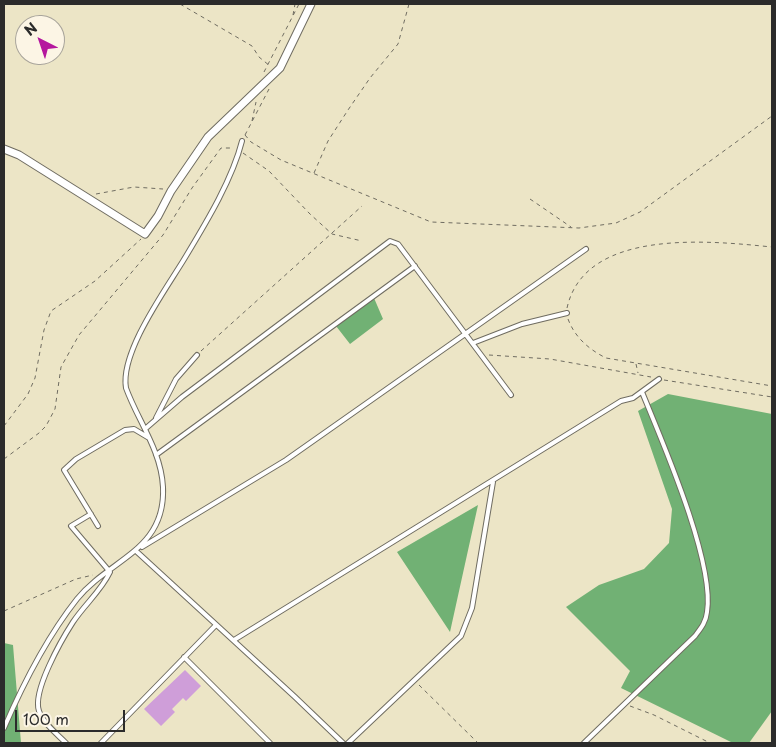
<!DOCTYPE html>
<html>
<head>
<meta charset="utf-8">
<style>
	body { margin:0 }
	#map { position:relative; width:776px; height:747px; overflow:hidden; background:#ece5c6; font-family:"Playpen Sans",sans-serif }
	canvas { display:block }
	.frame { position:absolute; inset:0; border:5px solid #2b2b2b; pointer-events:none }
	.north { position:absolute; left:15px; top:15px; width:50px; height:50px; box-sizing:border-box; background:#fcf5e5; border:1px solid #a8a49b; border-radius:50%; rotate:319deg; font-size:14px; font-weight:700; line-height:20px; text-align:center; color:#2b2b2b }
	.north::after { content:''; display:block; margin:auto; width:18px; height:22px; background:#b5179e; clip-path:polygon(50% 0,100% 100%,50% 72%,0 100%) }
	.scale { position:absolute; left:15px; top:710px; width:110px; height:22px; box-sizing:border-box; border:2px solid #2b2b2b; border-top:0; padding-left:6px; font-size:15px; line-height:18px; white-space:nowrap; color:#2b2b2b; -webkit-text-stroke:4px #fcf5e5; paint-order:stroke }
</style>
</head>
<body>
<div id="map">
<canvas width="776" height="747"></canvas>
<div class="frame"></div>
<div class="north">N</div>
<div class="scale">100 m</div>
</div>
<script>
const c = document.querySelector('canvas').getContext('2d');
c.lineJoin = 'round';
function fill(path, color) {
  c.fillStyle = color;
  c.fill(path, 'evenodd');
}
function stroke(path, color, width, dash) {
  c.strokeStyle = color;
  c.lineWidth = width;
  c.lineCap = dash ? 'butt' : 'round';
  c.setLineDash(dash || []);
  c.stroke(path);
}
fill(new Path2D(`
	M374,298l9,21 -33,25 -14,-18z
	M668,394l104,20v297l-23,32h-16l-112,-55 9,-17 -64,-64 33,-22 45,-16 25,-26 3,-34 -34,-98z
	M478,505l-28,127 -53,-80z
	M4,643l9,2 8,98h-17z`), '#71b174');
fill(new Path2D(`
	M185,670l16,16 -15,15 -3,-3 -11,11 3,3 -14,14 -17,-17z`), '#cf9ed9');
const lane = new Path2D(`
	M473,343l49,-19 45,-11
	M156,418l20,-39 21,-24
	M145,429l37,-32 208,-156 8,3 113,151
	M156,455l259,-189
	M98,526l-34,-56 12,-11 49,-29 9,-1 15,9
	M142,547l144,-87 300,-211
	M136,551l159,146 48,46
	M234,640l387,-239 12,-3 26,-19
	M184,657l86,86
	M4,728c19,-44 43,-91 73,-129 32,-40 89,-48 86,-112 -2,-37 -25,-66 -37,-99 -6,-35 38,-96 57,-127 21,-35 49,-80 59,-120
	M66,743c-9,-9 -23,-20 -27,-32 -7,-20 23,-72 34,-89 12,-18 28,-31 37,-50l-39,-46 20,-12
	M101,743l114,-117
	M348,743l113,-107 11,-28 21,-126
	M584,743l111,-107c6,-8 11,-14 12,-24 8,-50 -45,-171 -65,-220`);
const street = new Path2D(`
	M4,149l15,6 126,79 13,-18 13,-25 37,-54 72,-69 31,-64`);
stroke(lane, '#6f6c61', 6);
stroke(street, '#6f6c61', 9);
stroke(new Path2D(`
	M180,4l72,42 7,11 11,9
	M293,15l2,-11
	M264,72l35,-68
	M252,121l4,-19
	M245,135l6,7 30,18 150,62 148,6 37,-5 24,-11 132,-96
	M245,135l24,-46
	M243,153l26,18 41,43 22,20 30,7
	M314,173l14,-32 20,-31 22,-32 28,-34 11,-40
	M96,194l38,-7 29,2
	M530,199l41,28
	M567,308c18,-81 145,-67 205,-61
	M568,319c7,19 22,31 38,39l166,28
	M201,351l161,-145
	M489,355l61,4 101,18
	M636,364l2,9
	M664,380l108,17
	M4,426l24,-32 7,-16 9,-48 7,-19 44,-30 46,-42
	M4,459l35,-26 7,-7 9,-17 6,-42 18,-32 84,-100 29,-47 29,-40h12
	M4,611l72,-32 17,-4
	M419,685l59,58
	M630,706l24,9 56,28`), '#6f6c61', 1, [4, 4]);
stroke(lane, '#fff', 4);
stroke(street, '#fff', 7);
</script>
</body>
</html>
